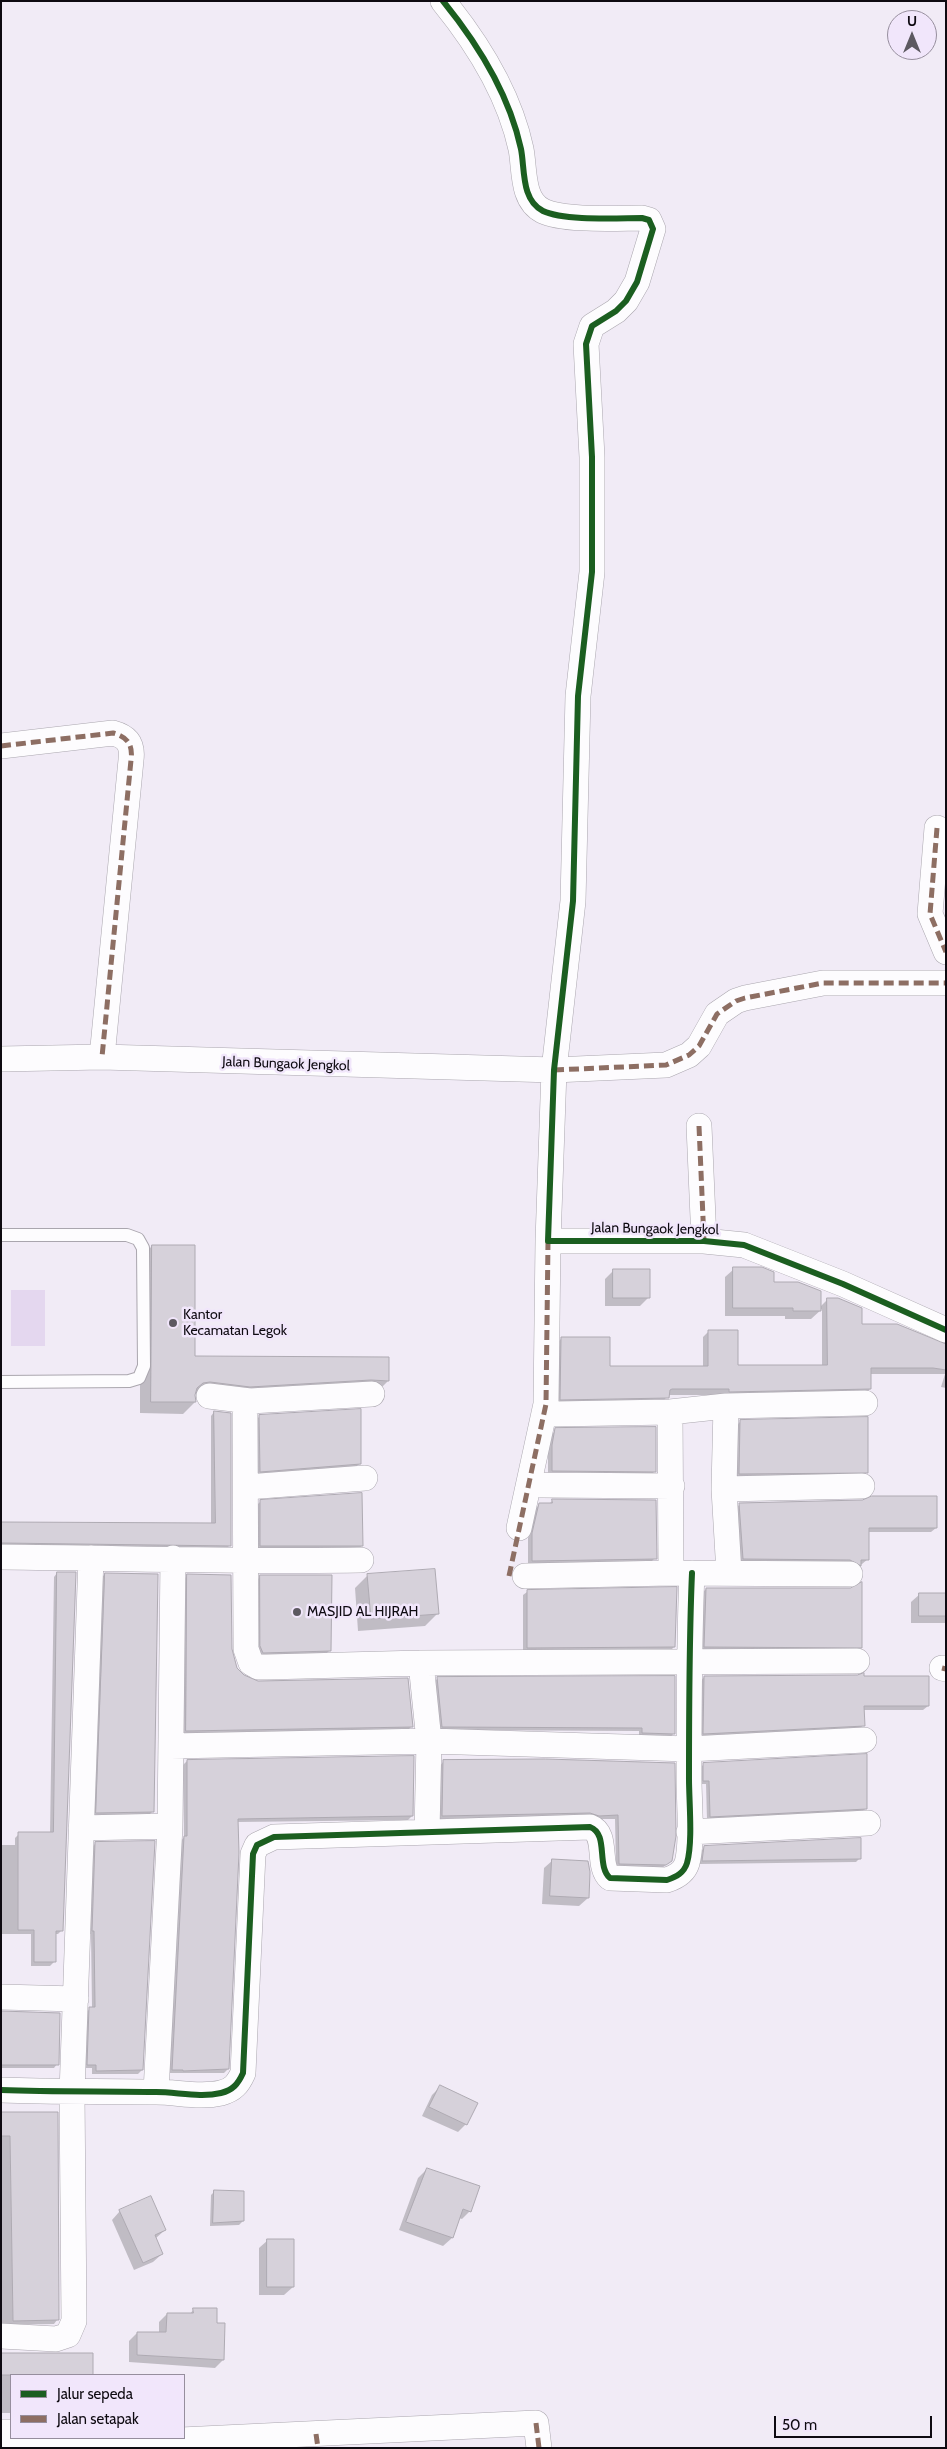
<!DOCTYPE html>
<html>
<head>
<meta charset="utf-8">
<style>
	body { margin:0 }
	#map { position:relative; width:947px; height:2449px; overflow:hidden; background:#f1ebf6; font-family:Cabin,sans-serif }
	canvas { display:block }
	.frame { position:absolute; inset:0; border:2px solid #0e0a11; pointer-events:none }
	.legend { position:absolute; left:10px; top:2374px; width:175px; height:65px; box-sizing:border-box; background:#f1e6fb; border:1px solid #968e9d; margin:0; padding:6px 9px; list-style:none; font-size:15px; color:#0e0a11 }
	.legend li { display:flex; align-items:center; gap:10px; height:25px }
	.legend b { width:25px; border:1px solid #968e9d }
	.north { position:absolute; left:887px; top:10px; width:50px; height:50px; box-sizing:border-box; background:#f1e6fb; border:1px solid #968e9d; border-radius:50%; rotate:0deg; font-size:14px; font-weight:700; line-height:20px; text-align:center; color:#0e0a11 }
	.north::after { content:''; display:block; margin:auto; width:18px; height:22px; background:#5d5961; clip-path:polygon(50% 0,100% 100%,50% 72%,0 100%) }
	.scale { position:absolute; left:774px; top:2416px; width:158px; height:22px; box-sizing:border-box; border:2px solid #0e0a11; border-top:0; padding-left:6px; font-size:15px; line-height:18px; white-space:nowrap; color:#0e0a11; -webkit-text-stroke:4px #f1e6fb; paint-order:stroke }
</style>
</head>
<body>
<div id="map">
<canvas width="947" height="2449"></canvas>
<div class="frame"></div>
<ul class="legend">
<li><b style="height:6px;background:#1b5e20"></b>Jalur sepeda</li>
<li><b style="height:6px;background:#8d6e63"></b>Jalan setapak</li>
</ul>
<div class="north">U</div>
<div class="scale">50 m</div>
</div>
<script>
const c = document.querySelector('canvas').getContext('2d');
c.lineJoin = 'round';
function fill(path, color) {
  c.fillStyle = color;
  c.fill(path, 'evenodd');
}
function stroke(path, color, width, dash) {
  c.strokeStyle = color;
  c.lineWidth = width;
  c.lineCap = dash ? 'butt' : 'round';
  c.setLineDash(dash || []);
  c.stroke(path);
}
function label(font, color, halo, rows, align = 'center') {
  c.font = font + ' Cabin,sans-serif';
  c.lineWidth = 5;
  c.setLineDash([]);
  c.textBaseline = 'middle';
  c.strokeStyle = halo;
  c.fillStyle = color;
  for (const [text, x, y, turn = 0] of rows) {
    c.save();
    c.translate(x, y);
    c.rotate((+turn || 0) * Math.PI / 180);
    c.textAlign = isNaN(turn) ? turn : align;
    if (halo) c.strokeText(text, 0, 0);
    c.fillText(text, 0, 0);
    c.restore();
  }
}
fill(new Path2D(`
	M11,1290h34v56h-34z`), '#e4d7ef');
fill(new Path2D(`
	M152,1246l42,111 194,24 -12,12h-178l-5,1 2,8 -12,12 -43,-1v-155z
	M734,1269l39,14 47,24 8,-8 33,26 85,19v44l-5,-1 4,-13h-75v15l-6,6h-196l-6,8 -107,2 1,-61 6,-6 47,29h94v-30l6,-6 27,36h86v-58l-11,10h-26v-3h-60v-39z
	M614,1270l34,28 -8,8h-35v-27z
	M214,1412l16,133 -4,4 -225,-3v-23l210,1v-108z
	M260,1416l100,47 -4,4 -100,8v-55z
	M741,1421l125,52 -3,3 -128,2 2,-53z
	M556,1430l99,41 -4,4 -103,-1v-24l4,-16z
	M552,1501l103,57 -4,4 -123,3v-27l8,-30 4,-4h9z
	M260,1502l102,44 -4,3h-101l-1,-43z
	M740,1504l196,24 -5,4h-63v27l-12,10 -118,-6 -3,-54z
	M57,1573l5,357 -4,4h-4v28l-4,4h-19v-32h-30v-89h14v-7l4,-4h31l4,-257z
	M105,1574l48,237 -4,4 -56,2 8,-239z
	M188,1575l43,79 6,15 13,12 162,45 -4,4 -225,5 1,-156z
	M368,1575l69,39 -12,12 -67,5 -3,-43z
	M261,1576l69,74 -4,4 -67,2 -2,-76z
	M706,1589l155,58 -4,4h-156l1,-58z
	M527,1592l147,55 -4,4 -147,1v-57z
	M920,1594h26l-1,29h-34v-21z
	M704,1677h159l65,29 -5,4h-60v15l-4,5 -160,8 1,-56z
	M437,1679l236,55 -3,4 -31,-1v-6l-200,-1 -5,-48z
	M187,1761l225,55 -4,4 -171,2 -9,247 -4,4h-56l13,-232 3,-4 -1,-72z
	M443,1762l230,2 -6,100 -6,5 -45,-2 -1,-48h-20l-10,-3 -145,3v-53z
	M704,1764l162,44 -4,4 -155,8 -1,-36h-6v-16z
	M96,1843l46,227 -4,4h-46v-6h-8l2,-56 6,-4 -1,-74h-2l3,-87z
	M705,1847l155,11 -4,4 -157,2 2,-13z
	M553,1860l35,38 -9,8 -37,-2 2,-36z
	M1,2013l56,51 -3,4h-53z
	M440,2087l26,37 -8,8 -36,-16 10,-21z
	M57,2113v207l-3,4 -53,1v-211z
	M427,2169l43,42 -8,8 -3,-1 -7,20 -9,8 -44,-16 19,-52z
	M215,2191l28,30 -4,4 -29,1 1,-31z
	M120,2211l45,19 -9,8 6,16 -9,8 -19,8 -22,-50z
	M268,2240l25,47 -9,8h-25v-47z
	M194,2309l22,16 7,35 -8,8 -86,-6v-21l8,-8 22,1v-12l8,-8 22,1z
	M1,2354h91v21h-81v38h-10z`), '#0003');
const building = new Path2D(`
	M152,1245h43v111l194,1v24l-18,-1 -121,7 -40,-5 -7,1 -6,5 -2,7 1,7h-45z
	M733,1267h29l12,5v10h24l23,9v20h-28v-3h-60z
	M613,1269h37v29h-37z
	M827,1298h11l24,10v16h35l49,20v26l-13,-2h-62v21l-142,3v-3h-57l-2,1 -1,8 -109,2 1,-63h49v29h98v-36h30v35h89z
	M361,1409v55l-101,8 -1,-57z
	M214,1411l17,2v133l-230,-3v-21l214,1z
	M868,1417v56l-129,1 1,-54z
	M656,1427v45l-104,-1v-26l3,-17z
	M362,1493l1,53h-103v-46z
	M872,1496h65v32h-68v32h-8v6l-11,-6 -107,-1 -4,-56 123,-3z
	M552,1499l104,1 1,59 -125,2v-28l7,-30h13z
	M435,1569l4,45 -68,5 -4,-45z
	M57,1572h19l-13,359h-7v31h-22v-32h-16v-98h35z
	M105,1573l53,1 -4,238 -58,1z
	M187,1574l44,1 1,74 5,19 7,7 14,6 150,-3 5,49 -227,4z
	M260,1575h72l-1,76 -68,2 -3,-7z
	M862,1582v66l-158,-1 2,-59h144z
	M677,1587l-2,60 -148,1v-58z
	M919,1593h27v23h-27z
	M864,1673v3h65v30h-65l1,20 -162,8 1,-58 153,-1z
	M675,1676v58l-33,-1v-5l-200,-1 -5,-50z
	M867,1754v55l-157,8 -1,-36h-6v-18z
	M414,1756l-1,60 -175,3 1,34 -10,216 -46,2v-1h-11l12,-234h3v-76z
	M546,1759l129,4 1,73 -4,25 -6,4 -47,-1 -1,-49 -19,1 -9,-3 -148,3 1,-56z
	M861,1838v21l-159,2 2,-15z
	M155,1841l-12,229 -47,1v-6h-9l2,-58h6l-1,-76h-2l3,-89z
	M552,1859l36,2 2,11 -1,26 -39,-2z
	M1,2011l59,2 -1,52h-58z
	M440,2085l38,18 -11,22 -38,-18z
	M1,2112h57l1,208 -46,1 -3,-185h-9z
	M427,2168l53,18 -9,26 -8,-3 -10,29 -47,-16z
	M214,2190l30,1v30l-31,2z
	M151,2196l15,34 -11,5 8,19 -20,9 -24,-53z
	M267,2239h27v48h-27z
	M193,2308h24v15h8l-1,37 -87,-5v-23h29l1,-19h26z
	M1,2353h92v22h-92z`);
fill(building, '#d6d1da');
stroke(building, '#aeaab2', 1);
const service = new Path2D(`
	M1,1235h126l11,4 5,9 1,118 -5,12 -10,3 -128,1`);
const minor = new Path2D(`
	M443,1c35,43 66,92 78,148 4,20 0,51 22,62 21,10 75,7 99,7l7,2 4,9 -16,53 -11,19 -10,10 -24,15 -6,18 6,113v115l-14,124 -5,205 -19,169 -6,171h156l40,4 99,39 103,46
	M1,746l112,-13c15,4 20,12 18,27l-29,297
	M937,828l-7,86 16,38
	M1,1059l101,-2 452,13 112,-5 23,-10 10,-9 18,-32 19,-13 9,-3 78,-15h123
	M699,1126l5,115
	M372,1394l-122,7 -5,8 1,240 5,14 7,4h9l154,-4 436,-2
	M209,1396l41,5
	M726,1406l-2,83 5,84
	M670,1412l1,161
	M554,1414l116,-2 56,-6 139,-3
	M542,1485l130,1
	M247,1487l118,-9
	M724,1489l138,-3
	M519,1528l27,-124 2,-163
	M1,1557c120,1 240,5 360,3
	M525,1576l146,-3 179,1
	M421,1663l8,78 -2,91
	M942,1668l4,1
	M171,1746l258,-5 260,8 175,-9
	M81,1828l89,-2
	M689,1832l179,-9
	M1,1997l75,2
	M1,2090c52,2 103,1 155,2 21,0 44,6 65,1 12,-3 17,-9 22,-20l10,-219 4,-9 17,-8 316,-10c19,7 6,39 20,51l57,2c9,-3 17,-7 20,-17 6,-21 2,-61 2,-84 0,-68 0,-137 3,-206
	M156,2092l14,-266 3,-268
	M1,2336l55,3 12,-4 6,-14 -2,-228 19,-535
	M1,2432h10
	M14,2448l522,-25 3,25`);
stroke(service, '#aaa6ae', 14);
stroke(minor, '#aaa6ae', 26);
stroke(service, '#fdfcfe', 12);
stroke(minor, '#fdfcfe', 25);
stroke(new Path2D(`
	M1,746l112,-13c15,4 20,12 18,27l-29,297
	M937,828l-7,86 16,38
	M554,1070l112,-5 23,-10 10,-9 18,-32 19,-13 9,-3 78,-15h123
	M699,1126l5,115
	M509,1576l37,-172 2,-163
	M942,1668l4,1
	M536,2423l3,25
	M316,2434l2,14`), '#8d6e63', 5, [10, 5]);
stroke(new Path2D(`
	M443,1c35,43 66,92 78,148 4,20 0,51 22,62 21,10 75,7 99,7l7,2 4,9 -16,53 -11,19 -10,10 -24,15 -6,18 6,113v115l-14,124 -5,205 -19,169 -6,171h156l40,4 99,39 103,46
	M1,2090c52,2 103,1 155,2 21,0 44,6 65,1 12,-3 17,-9 22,-20l10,-219 4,-9 17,-8 316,-10c19,7 6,39 20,51l57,2c9,-3 17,-7 20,-17 6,-21 2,-61 2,-84 0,-68 0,-137 3,-206`), '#1b5e20', 6);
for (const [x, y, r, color] of [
	[173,1323,5,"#5d5961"],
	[297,1612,5,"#5d5961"]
]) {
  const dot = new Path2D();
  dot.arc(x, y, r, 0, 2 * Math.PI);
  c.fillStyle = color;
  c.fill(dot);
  stroke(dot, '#f1e6fb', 2);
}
label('14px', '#0e0a11', '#f1e6fb', [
	["Jalan Bungaok Jengkol",286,1064,2],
	["Jalan Bungaok Jengkol",655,1229,1]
]);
label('14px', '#0e0a11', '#f1e6fb', [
	["Kantor",183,1315],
	["Kecamatan Legok",183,1331],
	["MASJID AL HIJRAH",307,1612]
], 'left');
</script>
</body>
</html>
